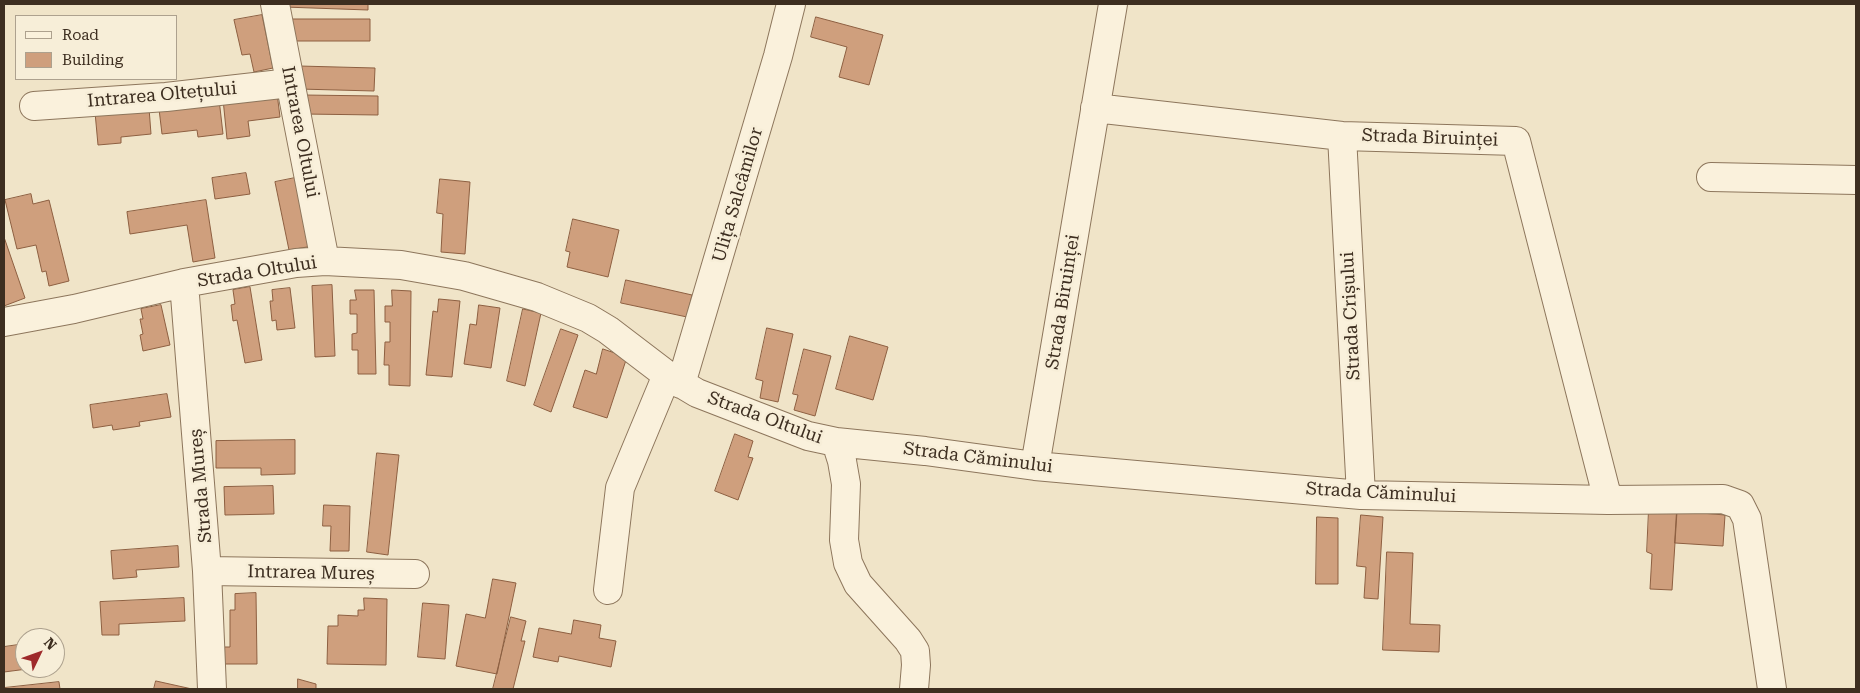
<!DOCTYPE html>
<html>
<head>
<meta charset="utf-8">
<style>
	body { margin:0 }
	#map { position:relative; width:1860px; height:693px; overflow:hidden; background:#f0e4c8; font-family:"Roboto Serif",serif }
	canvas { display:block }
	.frame { position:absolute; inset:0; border:5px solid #3d2e20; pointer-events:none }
	.legend { position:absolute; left:15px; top:15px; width:162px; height:65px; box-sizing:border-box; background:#f7eed8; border:1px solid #ada18e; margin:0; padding:6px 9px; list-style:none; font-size:15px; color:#3d2e20 }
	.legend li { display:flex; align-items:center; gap:10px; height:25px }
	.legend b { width:25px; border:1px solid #ada18e }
	.north { position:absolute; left:15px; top:628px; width:50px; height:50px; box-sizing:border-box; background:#f7eed8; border:1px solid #ada18e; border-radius:50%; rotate:48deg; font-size:14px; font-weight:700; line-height:20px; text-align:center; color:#3d2e20 }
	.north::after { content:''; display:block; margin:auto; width:18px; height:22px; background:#9e2a2b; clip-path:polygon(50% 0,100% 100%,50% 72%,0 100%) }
</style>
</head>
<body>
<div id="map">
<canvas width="1860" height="693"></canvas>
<div class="frame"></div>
<ul class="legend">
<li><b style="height:6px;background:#faf1dc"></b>Road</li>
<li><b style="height:14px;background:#cf9f7d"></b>Building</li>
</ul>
<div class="north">N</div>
</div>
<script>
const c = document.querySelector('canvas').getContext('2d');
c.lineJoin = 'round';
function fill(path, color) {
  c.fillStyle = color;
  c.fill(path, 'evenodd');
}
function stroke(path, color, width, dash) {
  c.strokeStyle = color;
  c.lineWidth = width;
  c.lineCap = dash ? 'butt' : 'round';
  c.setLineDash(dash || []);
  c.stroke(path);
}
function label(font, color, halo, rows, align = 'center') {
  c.font = font + ' "Roboto Serif",serif';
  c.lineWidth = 5;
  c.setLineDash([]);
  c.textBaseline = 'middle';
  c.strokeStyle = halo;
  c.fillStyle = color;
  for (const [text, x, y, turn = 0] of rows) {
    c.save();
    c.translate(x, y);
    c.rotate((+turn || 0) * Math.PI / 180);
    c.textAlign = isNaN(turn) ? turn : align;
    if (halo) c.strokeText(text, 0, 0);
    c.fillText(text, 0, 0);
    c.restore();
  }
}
const building = new Path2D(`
	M284,4h84v6l-84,-3z
	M262,15l11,53 -19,4 -4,-18 -8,1 -8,-35z
	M816,17l67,18 -14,50 -30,-8 8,-30 -36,-10z
	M287,19h83v22h-83z
	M299,66l76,2 -1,23 -75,-2z
	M277,93l3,24 -32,4 2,15 -23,3 -4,-40z
	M303,95l75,1v19l-75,-1z
	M219,99l4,35 -25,3 -1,-7 -35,4 -3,-25z
	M149,108l2,26 -30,3v6l-23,2 -3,-33z
	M246,173l4,21 -35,5 -3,-21z
	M300,177l13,69 -24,4 -14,-68z
	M440,179l30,3 -5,72 -24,-2 2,-38 -6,-1z
	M31,194l2,10 16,-4 20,81 -20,5 -3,-15 -4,1 -6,-27 -19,4 -12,-49z
	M206,200l9,58 -22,4 -6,-37 -57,9 -3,-22z
	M573,219l46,11 -11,47 -41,-10 3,-15 -4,-1z
	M4,237l21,61 -21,8z
	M626,280l66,15 -5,22 -66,-14z
	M332,285l3,71 -20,1 -3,-71z
	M250,287l12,73 -17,3 -8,-43 -4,1 -2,-16 4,-1 -2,-14z
	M290,288l5,40 -18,2 -1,-10 -4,1 -2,-20h3l-1,-11z
	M355,290h19l2,84h-18v-24h-6v-16l5,-1v-19h-7v-14h6z
	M392,290l19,1 -1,95 -21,-1v-20h-5l1,-23h5v-20h-5v-16h7z
	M439,299l21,2 -8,76 -26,-2 7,-64 4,1z
	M161,305l9,40 -27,6 -3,-16 3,-1 -3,-15h3l-2,-10z
	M479,305l21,3 -9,60 -27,-4 6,-40 6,1z
	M523,309l18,4 -16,73 -18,-5z
	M767,328l26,6 -15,68 -18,-4 3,-17 -7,-2z
	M561,329l17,6 -27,77 -17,-7z
	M850,336l38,11 -15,53 -37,-11z
	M603,349l24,8 -20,61 -34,-11 12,-37 11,4z
	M804,349l27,7 -16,60 -21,-6 4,-15 -5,-1z
	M167,394l4,23 -32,5 1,4 -27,4 -1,-5 -19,3 -3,-23z
	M735,434l18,7 -5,16 5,1 -15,42 -23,-9z
	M295,440v34l-34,1v-7h-45v-27z
	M377,453l22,2 -11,100 -21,-3z
	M273,486l1,28 -49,1 -1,-28z
	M324,505l26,1 -1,45h-19l1,-25h-8z
	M1649,509l28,2 -5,79 -22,-1 2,-35 -5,-2z
	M1677,511l48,4 -2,31 -48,-3z
	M1361,515l22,2 -5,82 -14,-1 2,-31 -9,-1z
	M1317,517l21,1v66h-22z
	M178,546l1,21 -43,3 1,7 -24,2 -2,-28z
	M1387,552l26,1 -3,71 30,1 -1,27 -56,-2z
	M493,579l23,4 -19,91 -41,-8 10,-52 19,4z
	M256,593l1,71h-40v-17h13v-37h5v-16z
	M184,598l1,23 -66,3v11h-17l-2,-33z
	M364,598l23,1 -1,66 -59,-1 1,-38h10v-11l20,1v-6h6z
	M423,603l26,2 -4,54 -27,-2z
	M511,617l15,4 -5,20h4l-12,48h-20z
	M574,620l27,5 -2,13 17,3 -5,26 -52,-11 -1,6 -25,-5 6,-29 32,6z
	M25,644v24h10l-31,4v-25z
	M298,679l18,5v5h-18z
	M156,681l36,8h-38z
	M59,682l1,7h-56v-1z`);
fill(building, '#cf9f7d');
stroke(building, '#8d5f41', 1);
const minor = new Path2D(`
	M275,4l50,257
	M34,106l132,-9 124,-14
	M1095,108l247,28 174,5 92,359
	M1342,136l19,359
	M1711,177l145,3
	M184,283l23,288 5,118
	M4,322l70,-13 110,-26 112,-20 29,-2 76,4 63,11 73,21 51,21 20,12 59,45 30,18 111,43 28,6 89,9 110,15 326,29 247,5 115,-1 17,6 7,14 25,170
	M681,384l97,-328 13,-52
	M836,442l6,19 4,23 -2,56 4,23 10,21 50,56 7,11 1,14 -2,24
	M1035,466l78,-462
	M207,571l208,3
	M608,590l12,-102 47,-113`);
stroke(minor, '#8d765c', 30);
stroke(minor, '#faf1dc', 28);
label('18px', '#3d2e20', '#f7eed8', [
	["Intrarea Oltețului",162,95,-5],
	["Intrarea Oltului",300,132,79],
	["Strada Biruinței",1430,138,2],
	["Ulița Salcâmilor",738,195,-74],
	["Strada Oltului",257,272,-9],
	["Strada Biruinței",1063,302,-81],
	["Strada Crișului",1351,316,-93],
	["Strada Oltului",765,418,20],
	["Strada Căminului",978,458,7],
	["Strada Mureș",201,486,-95],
	["Strada Căminului",1381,493,3],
	["Intrarea Mureș",311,573,1]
]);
</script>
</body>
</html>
